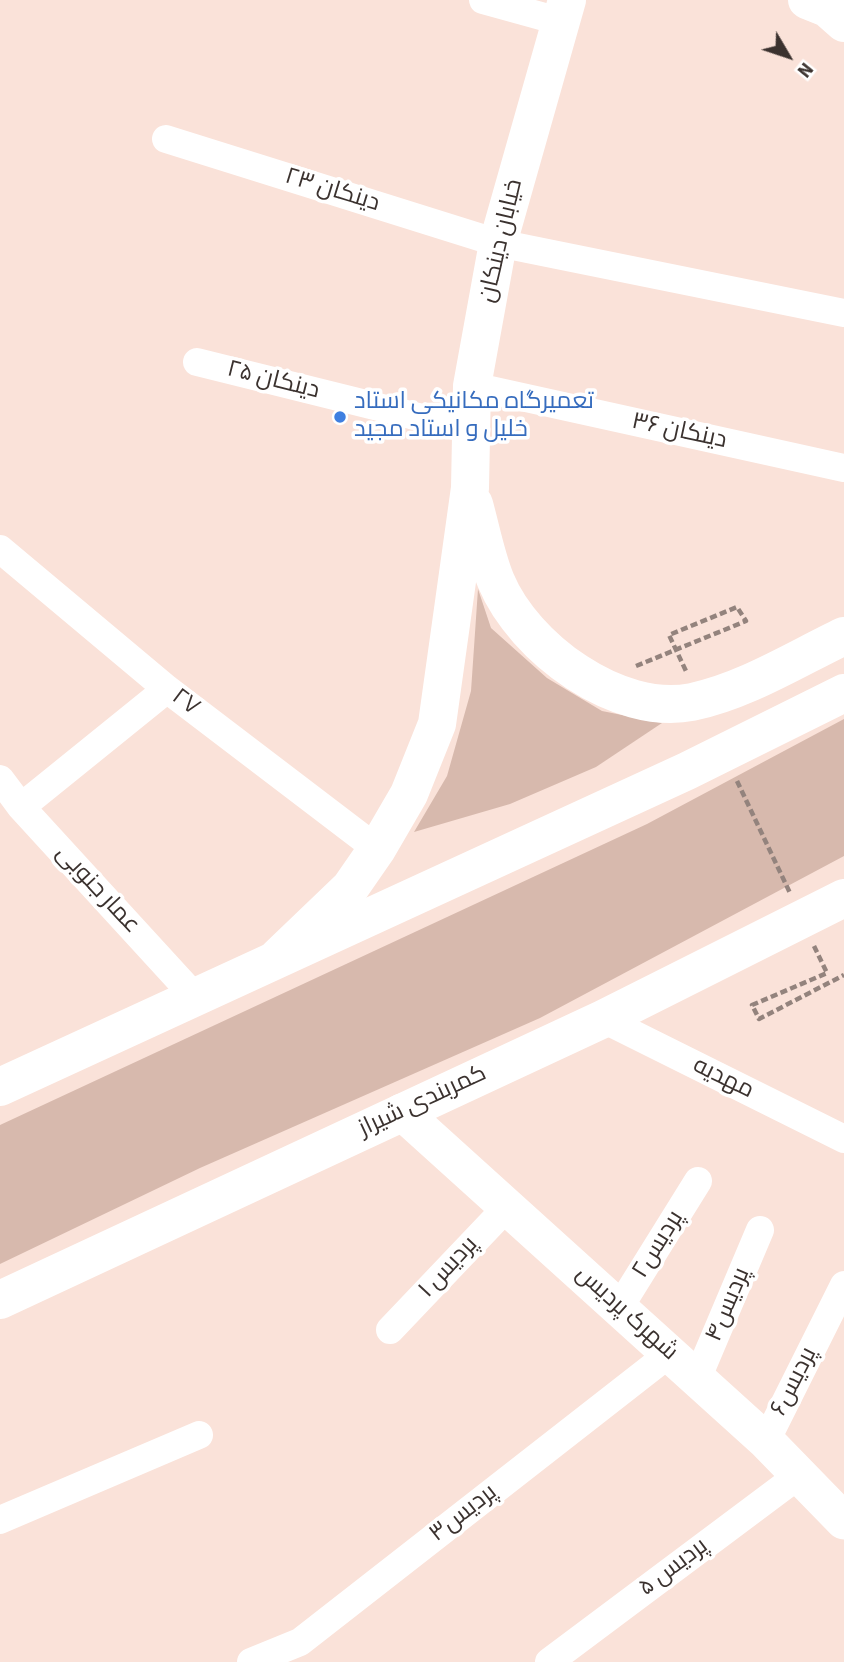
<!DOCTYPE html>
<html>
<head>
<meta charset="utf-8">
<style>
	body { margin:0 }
	#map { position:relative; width:844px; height:1662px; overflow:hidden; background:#fae2d9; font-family:"Source Sans 3",sans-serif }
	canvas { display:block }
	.north { position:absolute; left:753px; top:21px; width:70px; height:70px; -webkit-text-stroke:5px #fff; paint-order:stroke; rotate:129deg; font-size:19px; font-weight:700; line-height:28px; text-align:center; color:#3b322f }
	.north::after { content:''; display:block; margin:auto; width:24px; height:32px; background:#3b322f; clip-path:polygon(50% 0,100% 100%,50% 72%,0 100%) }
</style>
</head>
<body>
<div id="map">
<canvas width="844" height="1662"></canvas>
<div class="north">N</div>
</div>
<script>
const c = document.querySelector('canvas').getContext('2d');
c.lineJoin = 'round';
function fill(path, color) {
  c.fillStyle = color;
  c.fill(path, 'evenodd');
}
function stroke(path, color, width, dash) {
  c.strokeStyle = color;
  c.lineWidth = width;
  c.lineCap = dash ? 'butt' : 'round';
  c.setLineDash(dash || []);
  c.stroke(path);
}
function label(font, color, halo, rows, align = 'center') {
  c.font = font + ' "Source Sans 3",Cairo,sans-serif';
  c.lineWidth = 7;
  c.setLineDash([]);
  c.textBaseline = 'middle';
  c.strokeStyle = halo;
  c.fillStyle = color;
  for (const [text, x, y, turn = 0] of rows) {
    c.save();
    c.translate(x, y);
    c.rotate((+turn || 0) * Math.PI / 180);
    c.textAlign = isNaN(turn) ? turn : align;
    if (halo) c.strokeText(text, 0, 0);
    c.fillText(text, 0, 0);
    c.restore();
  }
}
fill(new Path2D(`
	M478,589l13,39 56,50 55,33 60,12 -66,44 -86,37 -96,28 33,-56 24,-85z
	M844,719v137l-304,162 -340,150 -200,96v-139l647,-301z`), '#d7b9ad');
stroke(new Path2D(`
	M636,666l110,-45 -9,-14 -68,28 17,36
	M737,781l53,112
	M814,946l13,27 -75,32 7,14 85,-44`), '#93837d', 4.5, [7, 3.5]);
stroke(new Path2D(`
	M483,0l76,21
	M166,139l332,104 346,70
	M197,362l274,68
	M472,386l372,82
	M0,549l167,140 210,160
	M0,779l21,28 175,191
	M21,807l146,-118
	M603,1019l241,120
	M619,1308l79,-127
	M390,1330l118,-124
	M697,1379l63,-149
	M766,1441l78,-156
	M0,1520l199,-85
	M251,1662l49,-20 369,-288
	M549,1662l250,-187`), '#fff', 28);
stroke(new Path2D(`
	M402,1112l364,329 78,80`), '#fff', 37);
stroke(new Path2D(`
	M807,0l20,8 17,15
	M474,504c7,25 12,53 22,77 28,67 122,136 196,121 53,-11 104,-43 152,-66
	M278,957l72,-69 27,-39 32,-55 28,-70 33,-236 2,-102 26,-143 69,-243`), '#fff', 38);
stroke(new Path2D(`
	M0,1087l687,-316 157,-78
	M0,1300l603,-281 241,-121`), '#fff', 38);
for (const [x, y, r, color] of [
	[340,417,7,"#3f7fe0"]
]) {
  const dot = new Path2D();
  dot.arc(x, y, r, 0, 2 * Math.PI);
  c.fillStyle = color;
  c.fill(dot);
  stroke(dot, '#fff', 2.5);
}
label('24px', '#3b322f', '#fff', [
	["۲۳ دینکان",332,191,17],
	["خیابان دینکان",502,241,-77],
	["۲۵ دینکان",273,381,14],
	["۳۶ دینکان",679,432,12],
	["۲۷",185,703,37],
	["عمار جنوبی",97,890,47],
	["مهدیه",723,1079,26],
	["کمربندی شیراز",423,1102,-25],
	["پردیس۲",659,1245,-58],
	["پردیس ۱",449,1268,-47],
	["پردیس۴",729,1305,-67],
	["شهرک پردیس",626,1314,42],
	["پردیس۶",795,1382,-63],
	["پردیس۳",464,1514,-38],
	["پردیس ۵",674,1568,-37]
]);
label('24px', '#366cbe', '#fff', [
	["تعمیرگاه مکانیکی استاد",354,403],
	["خلیل و استاد مجید",354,431]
], 'left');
</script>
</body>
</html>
